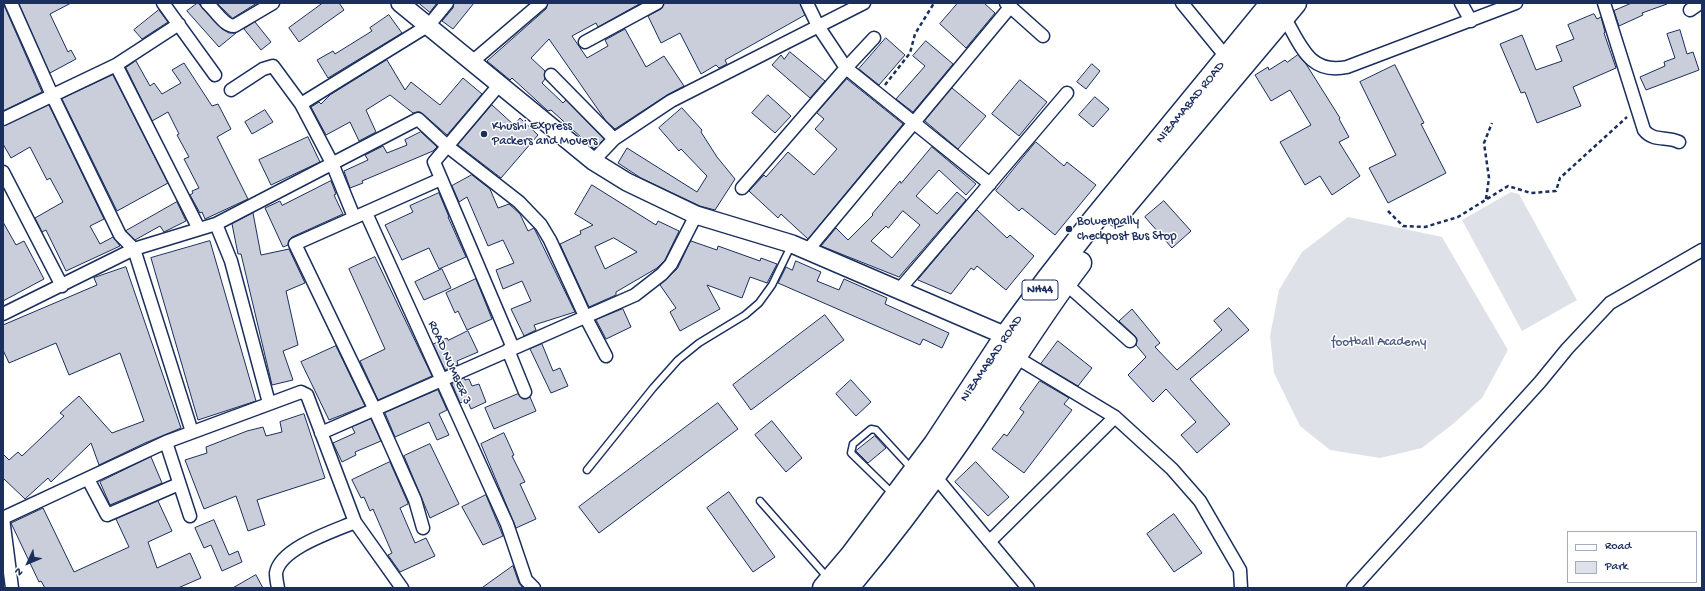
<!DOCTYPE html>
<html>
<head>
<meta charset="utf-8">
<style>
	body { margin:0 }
	#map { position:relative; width:1705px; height:591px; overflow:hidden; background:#fff; font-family:"Gochi Hand",sans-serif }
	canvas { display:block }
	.frame { position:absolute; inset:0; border:4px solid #1b2f5e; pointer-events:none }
	.legend { position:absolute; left:1567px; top:531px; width:130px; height:52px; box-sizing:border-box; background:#fff; border:1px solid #a4acbf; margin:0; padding:5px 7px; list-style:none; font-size:12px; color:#1b2f5e }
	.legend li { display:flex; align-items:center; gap:8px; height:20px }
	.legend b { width:20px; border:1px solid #a4acbf }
	.north { position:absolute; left:8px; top:543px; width:40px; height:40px; -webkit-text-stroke:3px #fff; paint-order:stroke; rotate:226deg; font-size:11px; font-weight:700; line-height:16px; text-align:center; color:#1b2f5e }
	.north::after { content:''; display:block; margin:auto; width:14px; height:18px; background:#1b2f5e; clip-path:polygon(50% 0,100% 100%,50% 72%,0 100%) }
</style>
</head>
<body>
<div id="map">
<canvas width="1705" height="591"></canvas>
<div class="frame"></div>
<ul class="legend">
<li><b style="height:5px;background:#fff"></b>Road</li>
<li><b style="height:11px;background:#dee1e7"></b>Park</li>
</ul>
<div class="north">N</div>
</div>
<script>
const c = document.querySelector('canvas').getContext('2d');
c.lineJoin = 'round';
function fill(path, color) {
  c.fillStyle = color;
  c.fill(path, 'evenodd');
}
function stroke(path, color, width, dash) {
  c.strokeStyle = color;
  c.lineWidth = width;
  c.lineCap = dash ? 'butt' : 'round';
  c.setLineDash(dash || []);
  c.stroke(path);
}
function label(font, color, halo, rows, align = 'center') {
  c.font = font + ' "Gochi Hand",sans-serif';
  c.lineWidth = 3;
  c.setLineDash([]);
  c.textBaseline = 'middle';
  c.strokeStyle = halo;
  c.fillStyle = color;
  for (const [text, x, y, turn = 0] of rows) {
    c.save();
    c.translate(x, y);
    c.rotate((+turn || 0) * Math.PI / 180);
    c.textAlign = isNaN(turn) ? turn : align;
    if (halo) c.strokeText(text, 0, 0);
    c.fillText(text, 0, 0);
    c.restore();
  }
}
fill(new Path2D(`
	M1511,192l8,2 58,106 -55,31 -60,-111z
	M1348,217l94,20 66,113 -26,48 -29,26 -31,24 -42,10 -50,-8 -30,-24 -26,-53 -4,-37 9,-46 23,-38z`), '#dee1e7');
const building = new Path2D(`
	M3,3l39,89 -39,19z
	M19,3h52l-21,11 18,38 3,-2 5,9 -26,14z
	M198,3l24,26 7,4h7l-17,14 -32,-36z
	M217,3h40l-24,15z
	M323,3h16l5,7 -45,32 -10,-14z
	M419,3h18l-7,9z
	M454,3h20l-21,26 -11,-8 11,-13z
	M548,3h93l-43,24 -2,-4 -24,13 15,22 21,-12 -3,-6 20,-11 21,38 18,-11 20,30 -17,9 -52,34 -9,-8 -57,-82 -18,19 14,13v8l-3,4 21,20 3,-3 38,39 -10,10 -43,-39 -3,1 -36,-33 -2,2 -23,-19 59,-52z
	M664,3h136l5,12 -80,45 2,4 -8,4 -3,-3 -15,9 -21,-41 -19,10 -13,-27 13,-7z
	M958,3h26l11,10 -29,35 -26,-24z
	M1632,3h34l1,1 -25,9 1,2 -24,11 -5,-15z
	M159,10l9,12 -26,17 -8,-9z
	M1594,14l3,5 4,-2 4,15 -1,1 12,35 -43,19 8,19 -44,17 -12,-31 -4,1 -21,-49 22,-9 14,35 26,-9 -6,-15 18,-7 -6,-14z
	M389,15l13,18 -74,45 -11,-18 16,-9 2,3 37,-23 -2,-3z
	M255,22l16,20 -10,8 -17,-21z
	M1680,30l7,24 6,-2 6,18 -53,20 -6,-13 25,-11 -1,-4 11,-4 -8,-24z
	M886,38l19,17 -26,30 -20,-16z
	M926,41l27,23 -40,48 -17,-13 29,-33 -12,-10z
	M790,52l35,29 -15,17 -38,-33 9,-10 3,4z
	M1298,55l8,9 34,54 -1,1 10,18 -10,5 21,34 -28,19 -12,-19 -15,9 -25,-43 31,-17 -21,-35 -19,11 -16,-26 13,-8 1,3 16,-10 2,2z
	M387,60l18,30 6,-8 29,23 23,-27 19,16 -35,41 -24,-21 -4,-2 -6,1 -23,-18 -24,15 10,22 -17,9 -9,-19 -24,13 -15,-28 8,-5 2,2 9,-9z
	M136,61l14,25 4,-3 8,11 19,-11 -9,-13 12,-7 28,43 6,-2 13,25 -14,8 31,62 -43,20 -3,-7 -2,1 -10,-18 3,-2 -1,-2 7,-3 -15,-29 5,-2 -12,-22 2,-1 -11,-22 -16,9 -26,-53z
	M1092,64l8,7 -14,18 -9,-7z
	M1395,65l29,58 -3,1 25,49 -58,30 -19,-35 27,-13 -36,-73z
	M113,75l55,108 -51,28 -55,-112z
	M847,79l56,45 -95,115 -27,-25 -3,4 -29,-27 15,-16 2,2 22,-25 26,23 23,-26 -22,-20 9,-10 -7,-6z
	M1020,80l27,22 -28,34 -27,-22z
	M952,88l34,28 -28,33 -33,-28z
	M768,95l23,21 -16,17 -23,-20z
	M1095,97l14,12 -16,18 -14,-12z
	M49,105l55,114 -14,7 10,18 13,-7 7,9 -54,25 -20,-41 -4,2 -7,-14 28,-16 -13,-24 -3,2 -17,-33 -19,11 -8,-14v-18z
	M492,105l22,20 6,-7 18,17 -37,43 -43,-33z
	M682,108l20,22 -1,2 16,25 18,22 -20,31 -15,-4 -59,-28 -23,-15 9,-15 70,44 10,-16 -26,-27 -2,2 -20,-23z
	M265,110l8,12 -21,12 -7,-12z
	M421,132l16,15 -4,4 -71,30 1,2 -13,5 -6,-17 24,-11 -3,-5 18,-9 4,7 20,-8 -2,-5z
	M308,137l12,25 -49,23 -12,-25z
	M1036,142l28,24 3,-4 29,23 -41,50 -33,-27 -3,3 -23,-20z
	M932,147l44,37 -10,11 -27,-25 -23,26 21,18 20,-22 9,8 -67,77 -78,-31 15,-18 12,12 25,-25 -1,-1 28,-33 1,2zM903,211l17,14 -28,33 -21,-17 15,-15 2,2z
	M472,175l18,14 8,19 11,-4 11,10 8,17 6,-3 1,2 40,82 -41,13 2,5 -12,6 -13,-27 20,-8 -9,-20 -19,8 -7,-19 18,-7 -11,-23 -15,6 -21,-49 -8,5 -7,-16z
	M331,181l5,13 -2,1 9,19 -51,23 -3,3 -1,5 -5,2 -18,-39 15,-7 2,4z
	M592,185l64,40 2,-4 21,10 -14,29 -8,8 -41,24v3l-27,12 -29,-63 21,-10 -1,-3 13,-6 -18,-11zM614,238l23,14 -32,17 -10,-22z
	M439,193l10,24h-1l18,40 -27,12 -10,-21 -27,12 -17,-35 28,-13 -3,-6z
	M1164,201l27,30 -19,17 -27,-31z
	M177,202l9,19 -22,11 -4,-6 -25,14 -9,-9z
	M977,210l30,28 3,-3 24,21 -28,34 -29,-24 -3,4 -3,-2 -20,26 -33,-14z
	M253,213l8,42 28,-6 16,34 -19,8 12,54 -15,6 10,29 -21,5 -31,-131h-3l-6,-30z
	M3,222l13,23 8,-4 20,38 -41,22z
	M210,241l46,160 -58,19 -47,-162z
	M691,241l26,9 1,-4 42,15 1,-3 16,6 -10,19 -17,-6 -8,21 -35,-13 13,24 -40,22 -10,-19 6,-4 -16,-23 17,-16z
	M375,257l57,119 -54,24 -18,-39 25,-12 -36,-80z
	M796,261l25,11 -4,9 22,9 5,-11 43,19 -2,6 64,29 -7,15 -19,-9 -3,6 -142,-62 8,-16 6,3z
	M126,267l55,161 -36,15 -46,22 -8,-22 -40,39 -3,-4 -23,21 -22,-21v-24l6,6 9,-8 4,4 42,-40 -4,-3 19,-17 33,37 32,-12 -24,-68 -51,22 -13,-32 -47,20 -6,-13v-25l94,-40 -3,-7z
	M442,269l9,19 -27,12 -9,-18z
	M476,279l16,40 -25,11 -9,-19 -3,2 -9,-20z
	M1229,308l20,22 -59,49 40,45 -33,29 -16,-18 15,-13 -30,-33 -13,13 -25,-27 18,-18 -10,-12 1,-6 -2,-3 -16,-15 13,-12 28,34 -5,4 22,23 45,-40 -8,-9z
	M623,309l8,18 -25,12 -10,-19z
	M825,315l19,25 -93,70 -18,-25z
	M468,331l10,21 -21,9 1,4 -13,5 -12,-26 14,-6 1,2z
	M1058,341l34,27 -14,18 -37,-22z
	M542,344l11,27 7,-3 8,18 -17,7 -21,-44z
	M336,346l29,60 -36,14 -28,-58z
	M464,378l1,2 4,-1 3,7 7,-2 7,18 -15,7 -4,-9 -7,3 -8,-19z
	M851,380l20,22 -15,14 -20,-22z
	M1040,381l29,17 -5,6 8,6 -48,63 -32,-24 12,-15 3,2 17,-24 -4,-3z
	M438,390l9,20 -8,4 10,21 -12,5 -8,-18 -34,15 -10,-24z
	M518,394l6,5 6,-2 6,14 -42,18 -9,-21z
	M718,403l20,26 -139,104 -20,-26z
	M304,414l21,64 -68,22 8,25 -17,6 -12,-35 -32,13 -19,-49 22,-7 -1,-6 41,-16 16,-4 3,9 16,-4 -2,-10z
	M371,419l10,22 -26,11 1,3 -14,7 -9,-19 22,-10 -3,-6z
	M772,421l30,37 -16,14 -31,-37z
	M504,433l10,22 -2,1 13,26 -5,2 16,35 -20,9 -35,-84z
	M875,436l11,12 -18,15 -12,-12z
	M430,444l29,60 -29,14 -26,-62z
	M151,457l11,26 -52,22 -10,-23z
	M390,462l18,41v1l-8,4 15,35 11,-5 9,18 -35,16 -12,-17 4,-2 -19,-44 -3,2 -6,-14 -3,1 -9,-18z
	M976,462l33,35 -21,19 -33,-34z
	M729,492l46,65 -22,15 -46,-64z
	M486,495l17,41 -20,9 -21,-38z
	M158,501l14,30 -24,11 9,26 33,-15 11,25 -23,10h-133l-4,-7 -2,1 -28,-59 32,-15 31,64 55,-25 -13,-28z
	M1174,514l28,39 -28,19 -27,-38z
	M214,520l15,35 9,-4 4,11 -20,9 -11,-26 -7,3 -9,-20z
	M513,566l6,17 4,5h-41z
	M256,575l7,13h-30z`);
fill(building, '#caceda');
stroke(building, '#1b2f5e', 1);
const lane = new Path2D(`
	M587,470l66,-82 25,-28 21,-17 46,-28 14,-12 13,-18 19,-39
	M893,494l-42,-41 2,-9 18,-15 5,1 35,38
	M760,501l68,77`);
const street = new Path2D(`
	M11,3l41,92 68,140 14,14 58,183
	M163,3l52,72
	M207,3c8,7 17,23 27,23l39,-23
	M807,3l11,23 28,42 144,116
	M1006,3l37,33
	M1182,3l45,55
	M1461,3l10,18
	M1604,3l40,127c9,12 23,6 35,12
	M1690,10l10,-7
	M1284,17c17,28 25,58 63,50l169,-64
	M585,42l72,-39
	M473,61l68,-58
	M116,65l83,164
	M551,75l63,64
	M499,85l-65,77 79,186
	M231,90l32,-21 10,-3 28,38 31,59 22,54
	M301,104l128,-79 18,-22
	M3,119l113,-54 63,-41
	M593,161l21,-22 57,-38 193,-98
	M3,172l59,114
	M742,188l104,-120 28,-30
	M366,213l141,311 19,56 8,8
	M216,224l15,37 38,142
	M807,251l204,-245
	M1065,283l65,58
	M899,290l168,-197
	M3,314l131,-65 82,-25 202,-105 29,27 72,56 22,23 9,15 35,76 21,40
	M508,350l17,42
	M1014,356l101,61 57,52 28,32 40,69 1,18
	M321,433l314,-138 27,-21 9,-10 25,-49
	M166,442l24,74
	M934,475l94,113
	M88,479l19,36 72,-31
	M423,528l-8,-28 -41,-92 -79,-164 146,-65
	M990,541l125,-124
	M12,588l-9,-70 163,-76 135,-50 6,3 48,127 47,66
	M278,588c-1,-5 -2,-11 -2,-15 4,-25 58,-42 79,-51
	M1353,588l187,-206 27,-33 43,-46 92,-53`);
const secondary = new Path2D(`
	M400,3l193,158 34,21 69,33 96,29 214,92`);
const highway = new Path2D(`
	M1117,215l178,-212
	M824,588l28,-33 83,-111 71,-108 42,-57 46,-59 178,-217
	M847,588c37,-44 72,-90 105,-137 44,-62 82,-128 128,-188`);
stroke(lane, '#1b2f5e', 9);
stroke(street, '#1b2f5e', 15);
stroke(secondary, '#1b2f5e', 20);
stroke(highway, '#1b2f5e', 25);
stroke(new Path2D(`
	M885,85l25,-32 5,-19 19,-31
	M1486,199l3,-21 -5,-35 8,-20
	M1388,211l15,15 22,1 33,-10 50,-31 23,7 25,-2 4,-13 67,-61`), '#1b2f5e', 2.5, [4, 3]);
stroke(lane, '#fff', 6);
stroke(street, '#fff', 12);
stroke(secondary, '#fff', 17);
stroke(highway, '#fff', 22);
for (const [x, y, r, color] of [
	[484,134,4,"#1b2f5e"],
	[1069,229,4,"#1b2f5e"]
]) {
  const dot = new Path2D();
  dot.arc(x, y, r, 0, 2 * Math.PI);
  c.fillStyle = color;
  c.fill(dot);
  stroke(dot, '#fff', 1.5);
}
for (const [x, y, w] of [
	[1040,290,36]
]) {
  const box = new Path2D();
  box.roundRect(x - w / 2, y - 10, w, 20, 3);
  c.fillStyle = '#fff';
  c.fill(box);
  stroke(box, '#1b2f5e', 1);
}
label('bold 12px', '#1b2f5e', null, [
	["NH44",1040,290]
]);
label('13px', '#1b2f5e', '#fff', [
	["NIZAMABAD ROAD",1191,103,-51],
	["NIZAMABAD ROAD",992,359,-56],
	["ROAD NUMBER 3",449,363,66]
]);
label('13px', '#1b2f5e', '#fff', [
	["Khushi Express",492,127],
	["Packers and Movers",492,142],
	["Bowenpally",1077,222],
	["checkpost Bus Stop",1077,237]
], 'left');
label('13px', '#4c5c80', '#fff', [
	["football Academy",1379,343]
]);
</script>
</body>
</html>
